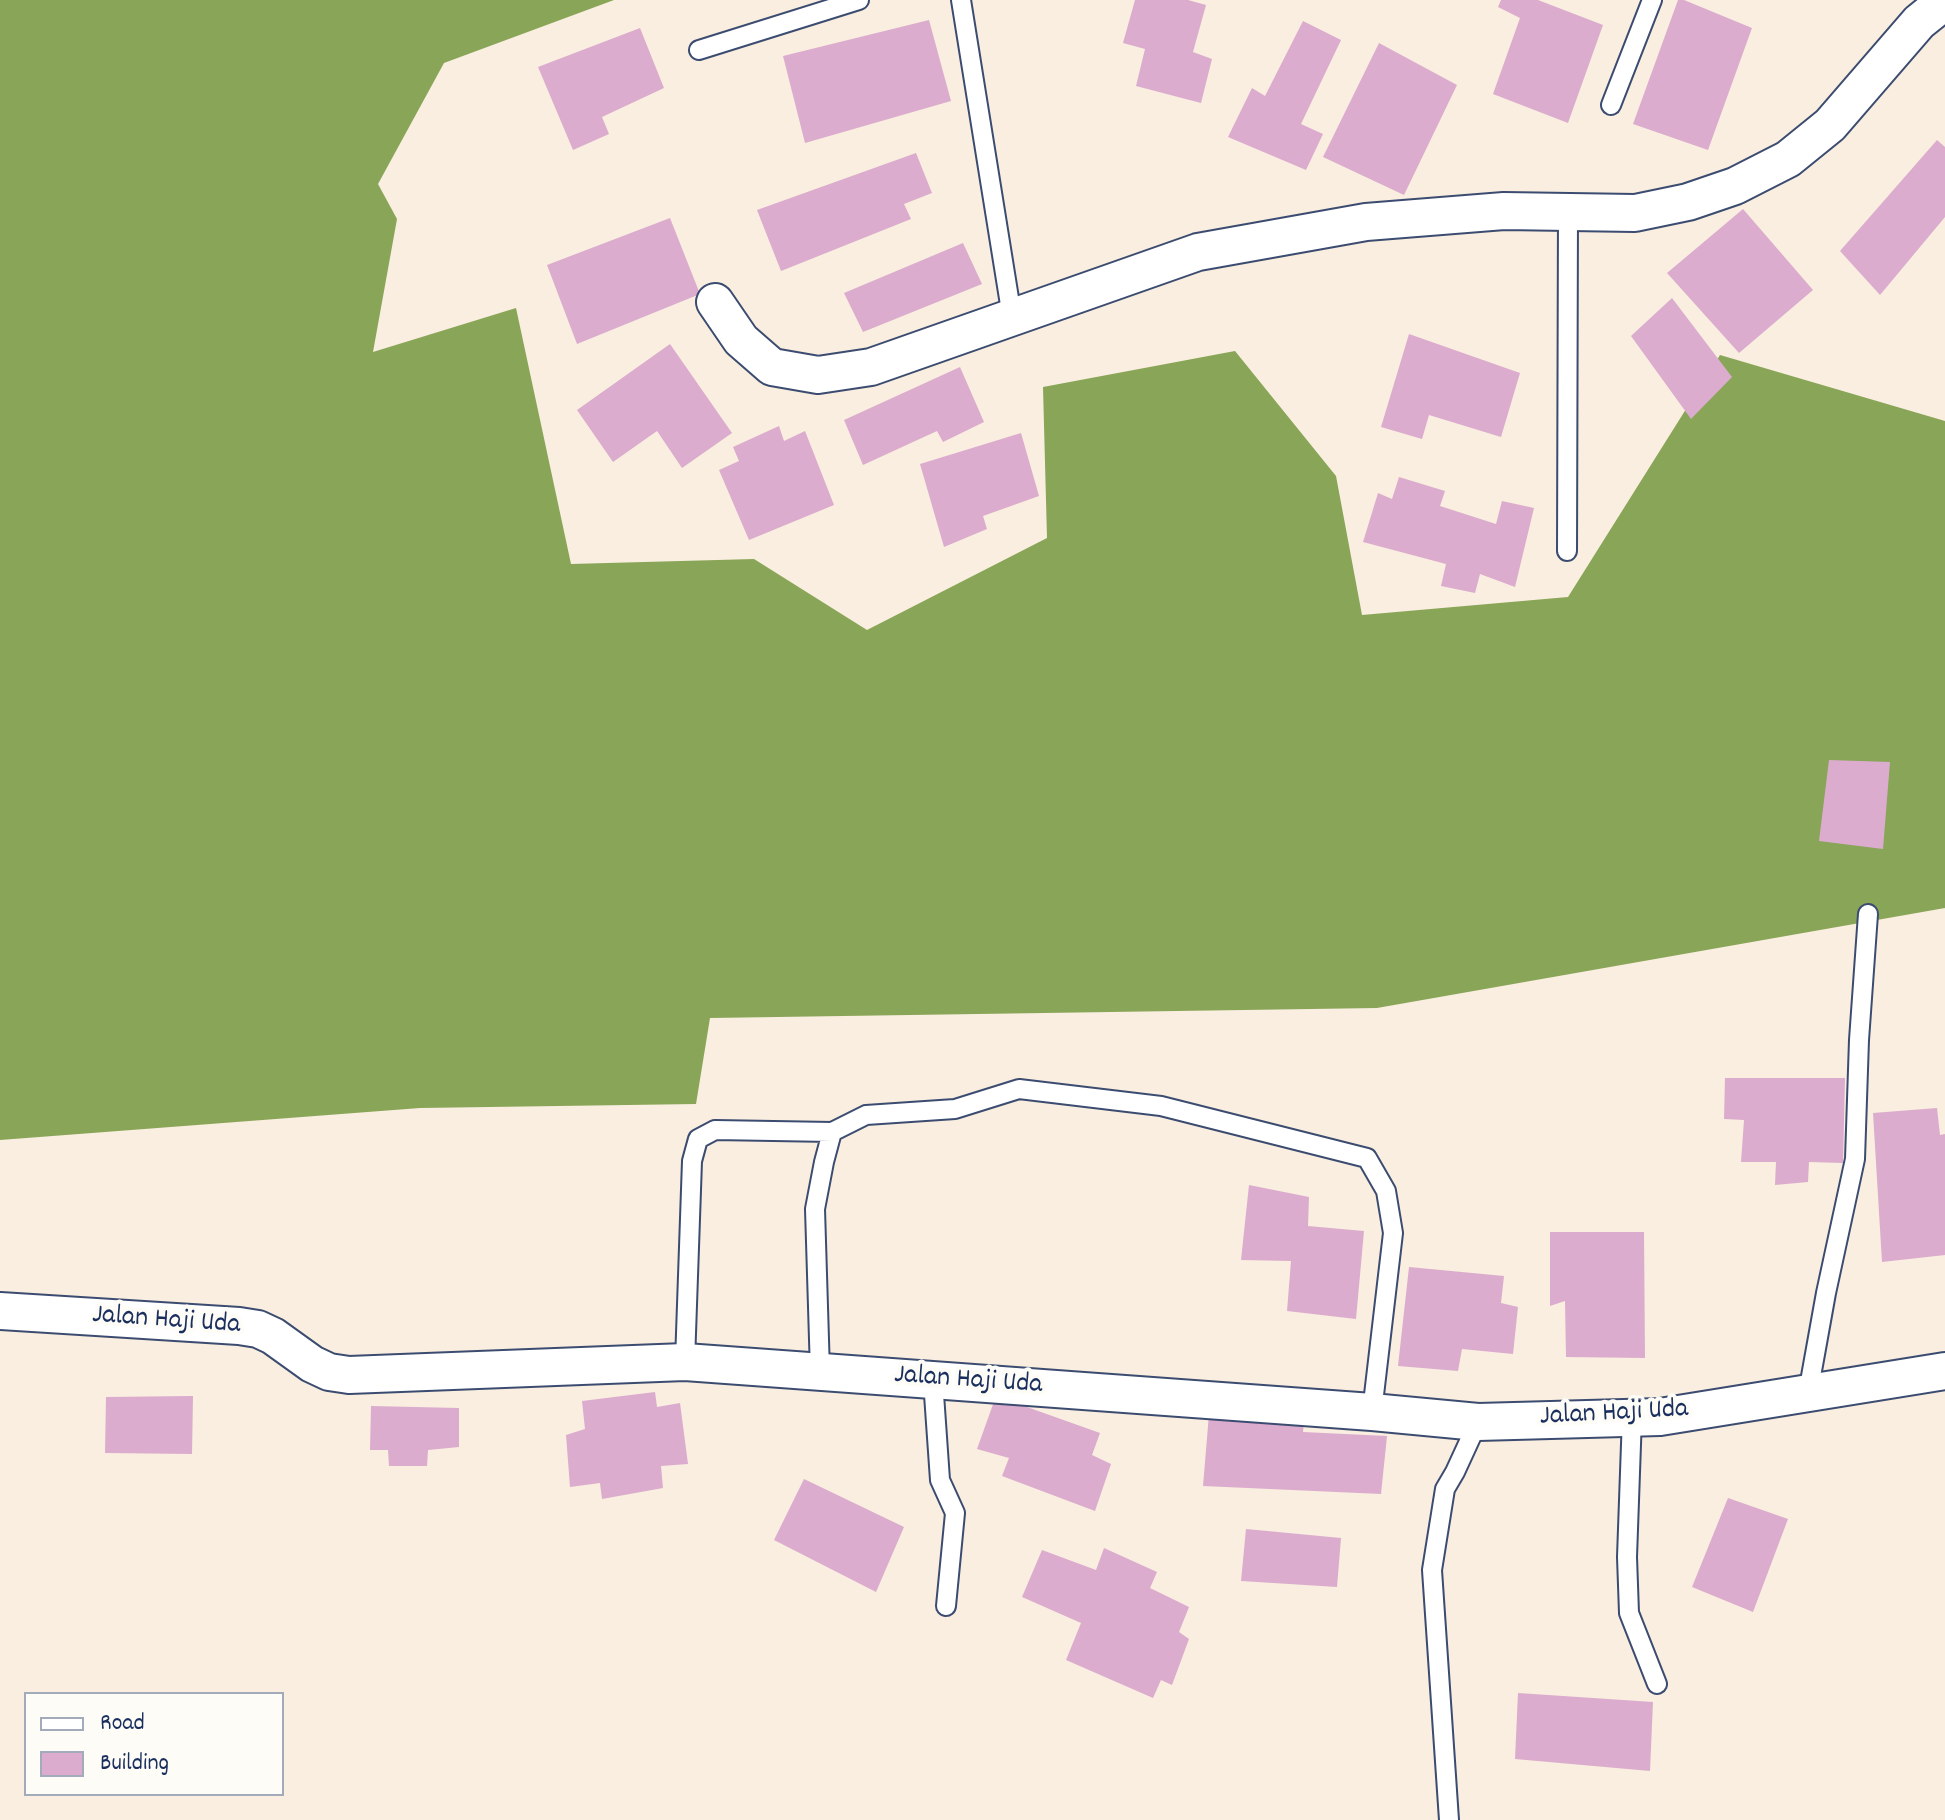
<!DOCTYPE html>
<html>
<head>
<meta charset="utf-8">
<style>
	body { margin:0 }
	#map { position:relative; width:1945px; height:1820px; overflow:hidden; background:#f9eedf; font-family:Dekko,sans-serif }
	canvas { display:block }
	.legend { position:absolute; left:24px; top:1692px; width:260px; height:104px; box-sizing:border-box; background:#fdfcf7; border:2px solid #a3aaba; margin:0; padding:10px 14px; list-style:none; font-size:24px; color:#1b2f5e }
	.legend li { display:flex; align-items:center; gap:16px; height:40px }
	.legend b { width:40px; border:2px solid #a3aaba }
</style>
</head>
<body>
<div id="map">
<canvas width="1945" height="1820"></canvas>
<ul class="legend">
<li><b style="height:10px;background:#fff"></b>Road</li>
<li><b style="height:22px;background:#dbacce"></b>Building</li>
</ul>
</div>
<script>
const c = document.querySelector('canvas').getContext('2d');
c.lineJoin = 'round';
function fill(path, color) {
  c.fillStyle = color;
  c.fill(path, 'evenodd');
}
function stroke(path, color, width, dash) {
  c.strokeStyle = color;
  c.lineWidth = width;
  c.lineCap = dash ? 'butt' : 'round';
  c.setLineDash(dash || []);
  c.stroke(path);
}
function label(font, color, halo, rows, align = 'center') {
  c.font = font + ' Dekko,sans-serif';
  c.lineWidth = 8;
  c.setLineDash([]);
  c.textBaseline = 'middle';
  c.strokeStyle = halo;
  c.fillStyle = color;
  for (const [text, x, y, turn = 0] of rows) {
    c.save();
    c.translate(x, y);
    c.rotate((+turn || 0) * Math.PI / 180);
    c.textAlign = isNaN(turn) ? turn : align;
    if (halo) c.strokeText(text, 0, 0);
    c.fillText(text, 0, 0);
    c.restore();
  }
}
fill(new Path2D(`
	M0,0h614l-170,63 -66,121 19,35 -24,133 143,-44 55,256 183,-5 113,71 180,-92 -4,-151 192,-36 101,125 26,139 206,-18 152,-242 225,66v487l-568,100 -667,10 -14,86 -276,4 -420,32z`), '#89a557');
fill(new Path2D(`
	M1135,0h53l18,5 -13,47 19,7 -11,44 -65,-17 9,-37 -22,-6z
	M1501,0h37l65,25 -35,98 -75,-29 27,-76 -22,-11z
	M1678,0h6l68,28 -44,122 -75,-26z
	M929,20l22,81 -146,42 -22,-87z
	M1303,21l38,19 -40,84 22,10 -17,36 -78,-33 24,-49 13,8z
	M640,28l24,60 -62,29 7,17 -36,16 -35,-83z
	M1379,43l78,42 -53,110 -81,-38z
	M1937,140l8,7v70l-65,78 -40,-44z
	M916,153l16,40 -28,11 7,15 -130,52 -24,-61z
	M1743,209l70,81 -74,63 -72,-80z
	M670,218l30,76 -123,50 -30,-79z
	M963,243l19,41 -119,48 -19,-39z
	M1672,298l60,79 -41,42 -60,-83z
	M1409,334l111,39 -19,64 -72,-22 -7,24 -41,-12z
	M670,344l62,89 -50,35 -25,-37 -44,31 -36,-52z
	M960,367l24,55 -41,20 -6,-11 -74,34 -19,-45z
	M779,426l5,15 21,-10 29,74 -85,35 -30,-70 20,-9 -6,-14z
	M1021,433l18,63 -56,20 4,13 -43,18 -24,-83z
	M1399,477l46,14 -5,15 56,18 6,-23 32,7 -19,79 -35,-13 -5,19 -34,-7 5,-22 -83,-22 15,-49 14,6z
	M1829,760l61,2 -7,87 -64,-8z
	M1725,1078h120l-2,85 -34,-1 -1,20 -33,3 1,-23h-35l3,-42 -20,-1z
	M1937,1108l3,27 5,-1v121l-63,7 -9,-149z
	M1249,1185l60,12 -1,29 56,5 -8,88 -69,-8 4,-50 -50,-1z
	M1550,1232h94l1,126 -79,-1 -1,-56 -15,5z
	M1409,1267l95,9 -3,27 17,4 -5,47 -51,-5 -4,22 -60,-5z
	M655,1392l2,15 23,-4 8,61 -27,2 2,22 -61,11 -2,-16 -30,4 -4,-52 19,-6 -3,-28z
	M193,1396l-1,58 -87,-1 1,-56z
	M996,1396l104,37 -8,22 19,9 -16,47 -93,-35 7,-18 -32,-9z
	M371,1406l88,2v39l-31,3 -1,16h-38l-1,-16h-18z
	M1209,1414l95,8 -1,10 84,4 -6,58 -178,-8z
	M804,1479l100,48 -28,65 -102,-52z
	M1728,1498l60,21 -35,93 -61,-25z
	M1246,1529l95,9 -4,49 -96,-6z
	M1104,1548l53,24 -7,16 39,19 -10,25 10,7 -17,46 -11,-5 -8,18 -87,-38 15,-37 -59,-26 20,-47 54,20z
	M1518,1693l135,9 -3,69 -135,-12z`), '#dbacce');
const lane = new Path2D(`
	M961,0l51,317
	M699,50l160,-50
	M1611,105l41,-105
	M1567,551l1,-339
	M685,1362l7,-201 6,-22 17,-9 117,2
	M820,1372l-5,-163 9,-47 8,-30 34,-17 89,-6 64,-20 142,17 206,52 19,33 7,42 -21,179
	M933,1380l7,100 15,33 -9,93
	M1808,1393l18,-100 29,-134 4,-119 9,-126
	M1632,1416l-5,141 2,56 28,71
	M1449,1820l-17,-250 13,-81 10,-17 23,-50`);
const street = new Path2D(`
	M715,302l26,38 31,27 46,8 53,-8 327,-115 168,-30 138,-11 131,2 53,-11 47,-16 53,-27 42,-34 89,-103 26,-21
	M0,1311l239,15 19,3 15,7 39,28 17,8 20,3 336,-13 687,50 106,10 182,-5 285,-46`);
stroke(lane, '#3c4c71', 22);
stroke(street, '#3c4c71', 40);
stroke(lane, '#fff', 18);
stroke(street, '#fff', 36);
label('28px', '#1b2f5e', '#fdfcf7', [
	["Jalan Haji Uda",166,1322,4],
	["Jalan Haji Uda",968,1382,4],
	["Jalan Haji Uda",1614,1415,-3]
]);
</script>
</body>
</html>
